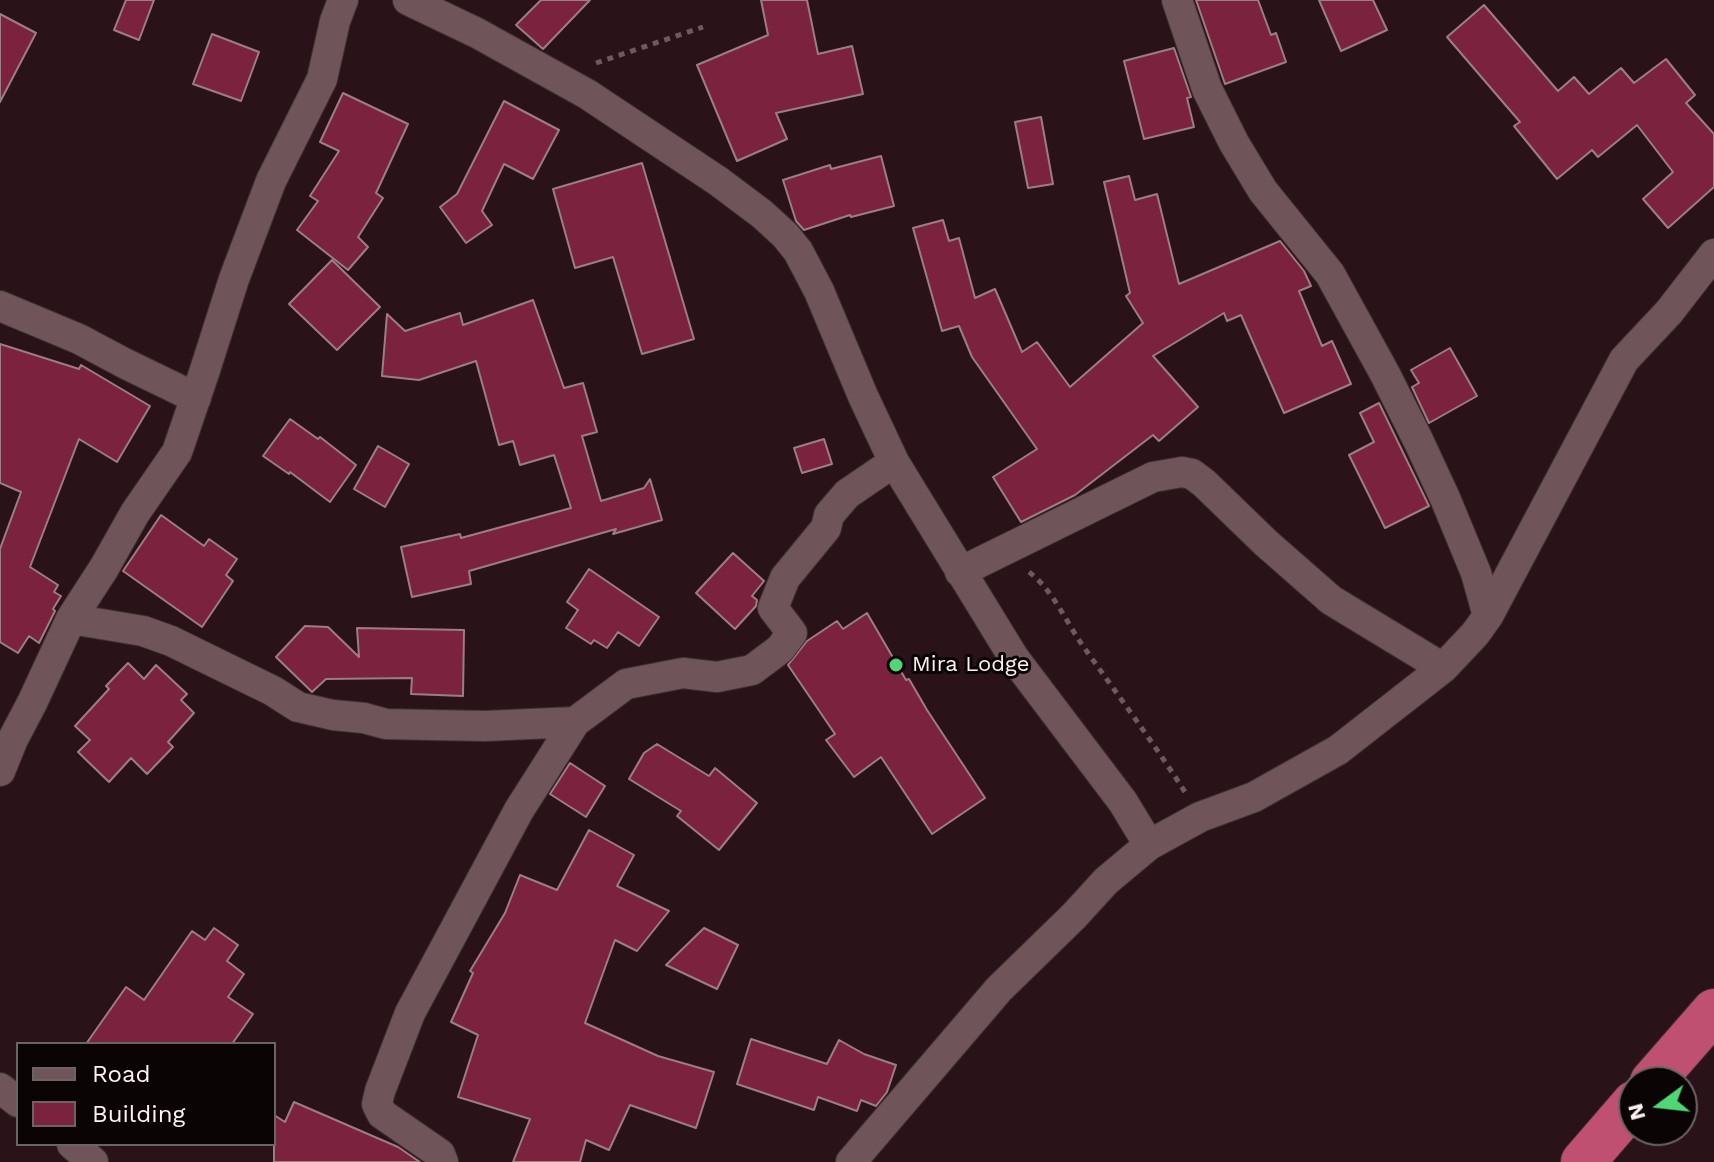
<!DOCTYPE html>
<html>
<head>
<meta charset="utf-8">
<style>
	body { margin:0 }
	#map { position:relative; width:1714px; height:1162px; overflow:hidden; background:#291318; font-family:"Work Sans",sans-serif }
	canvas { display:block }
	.legend { position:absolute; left:16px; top:1042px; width:260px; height:104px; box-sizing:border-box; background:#0b0405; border:2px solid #6c6364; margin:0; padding:10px 14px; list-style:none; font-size:24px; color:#fef1f3 }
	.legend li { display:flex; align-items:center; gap:16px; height:40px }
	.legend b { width:40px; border:2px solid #6c6364 }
	.north { position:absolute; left:1618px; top:1066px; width:80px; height:80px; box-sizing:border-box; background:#0b0405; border:2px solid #6c6364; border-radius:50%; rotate:255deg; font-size:22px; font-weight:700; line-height:32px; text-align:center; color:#fef1f3 }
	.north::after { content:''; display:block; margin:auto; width:28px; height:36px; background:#4fd675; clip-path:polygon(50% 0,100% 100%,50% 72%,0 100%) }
</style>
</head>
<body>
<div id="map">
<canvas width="1714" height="1162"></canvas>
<ul class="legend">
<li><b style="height:10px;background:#6f545a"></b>Road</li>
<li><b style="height:22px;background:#7a223e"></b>Building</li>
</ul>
<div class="north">N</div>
</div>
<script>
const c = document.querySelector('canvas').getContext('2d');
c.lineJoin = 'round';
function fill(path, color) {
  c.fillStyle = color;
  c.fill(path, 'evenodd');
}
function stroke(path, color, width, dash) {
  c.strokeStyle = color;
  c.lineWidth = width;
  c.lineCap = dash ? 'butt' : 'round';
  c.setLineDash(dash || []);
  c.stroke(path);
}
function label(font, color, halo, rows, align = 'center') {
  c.font = font + ' "Work Sans",sans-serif';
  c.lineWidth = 6;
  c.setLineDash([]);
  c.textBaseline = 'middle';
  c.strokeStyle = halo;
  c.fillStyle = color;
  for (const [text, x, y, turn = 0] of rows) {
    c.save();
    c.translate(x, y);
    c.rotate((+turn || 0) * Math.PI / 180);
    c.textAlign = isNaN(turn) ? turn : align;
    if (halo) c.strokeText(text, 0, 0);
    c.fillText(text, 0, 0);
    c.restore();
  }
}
const building = new Path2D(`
	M126,0h28l-15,40 -25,-10z
	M541,0h49l-47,49 -27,-24z
	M761,0h46l11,54 34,-8 11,48 -87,19 11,26 -50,22 -40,-96 71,-30z
	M1196,0h62l13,35 5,-2 10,29 -61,22z
	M1319,0h54l14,30 -46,21z
	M1484,5l74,86 16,-14 15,17 32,-26 13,15 32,-24 29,36 -9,8 28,31v53l-46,41 -25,-29 30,-27 -36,-47 -39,32 -6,-7 -35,29 -43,-53 6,-4 -73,-85z
	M0,14l36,19 -36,69z
	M212,34l47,18 -18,49 -48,-17z
	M1174,48l17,49 -4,1 7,29 -50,12 -20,-78z
	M343,93l65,31 -32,69 7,5 -25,39 10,10 -20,23 -51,-40 21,-29 -8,-5 29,-45 -19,-9z
	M504,101l55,29 -26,49 -29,-15 -22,47 10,14 -26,18 -26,-36 17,-13z
	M1041,117l12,67 -25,4 -13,-66z
	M881,156l13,50 -43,11 -1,-2 -46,15 -8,-9 -13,-41 47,-15 1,4z
	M642,163l52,176 -52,15 -29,-97 -38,11 -22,-79z
	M1129,176l6,24 22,-6 22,90 101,-43 24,30 7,15 -12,5 23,55 10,-5 19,43 -67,29 -43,-98 -14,6 -3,-8 -71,43 45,51 -39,34 -6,-6 -78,60 -54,27 -28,-45 44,-28 -65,-92 -13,-31 -17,5 -29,-103 30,-8 6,21 10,-3 16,60 20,-9 27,63 15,-10 33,45 73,-64 -17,-27 4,-3 -26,-111z
	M332,260l48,47 -43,43 -48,-46z
	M533,300l31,88 19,-5 14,49 -15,4 19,65 43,-13 6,-9 12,41 -49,14 3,-5 -147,42 2,13 -59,13 -11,-50 59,-13 1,4 110,-30 -17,-53 -34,10 -7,-24 -14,4 -23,-84 -57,19 -37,-4 5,-62 18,17 55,-18 3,12z
	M0,344l79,25 2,-4 69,41 -33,56 -38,-23 -49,128 28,18 -4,7 7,4 -8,13 2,2 -16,32 -10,-7 -11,17 -18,-11v-93l21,-57 -21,-9z
	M1450,348l27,48 -48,27 -17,-36 7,-4 -8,-13z
	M1379,403l50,103 -44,22 -36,-73 25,-13 -14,-29z
	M290,419l28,20 2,-2 36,28 -26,37 -40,-30 -1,2 -26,-18z
	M824,439l8,25 -30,9 -8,-25z
	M378,446l31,18 -24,43 -31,-18z
	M161,515l43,31 5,-7 28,20 -11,16 7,6 -31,46 -79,-56z
	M733,553l31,28 -12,15 5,4 -1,6 -21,23 -39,-36z
	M589,569l70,48 -20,29 -21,-14 -11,16 -13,-8 -3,4 -25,-16 12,-18 -11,-8z
	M867,613l39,67 3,-1 18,31 58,88 -53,36 -51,-77 -27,20 -28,-37 9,-6 -47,-69 19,-24 30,-20 6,8z
	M305,626l23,1 31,30 -2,-29 107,2 -1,66 -52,-2 1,-16 -86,1 -14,13 -36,-35z
	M128,663l16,16 12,-14 31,29 -6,6 13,13 -26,29 5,5 -26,27 -16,-16 -22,24 -31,-30 12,-12 -15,-14 34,-37 -3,-3z
	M657,744l52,32 6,-8 42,35 -38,47 -42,-34 4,-5 -52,-32 15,-26z
	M570,763l35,23 -19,31 -36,-23z
	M589,830l45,25 -17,31 52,25 -32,40 -22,-11 -30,83 73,33 56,16 -18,56 -66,-23 -21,45 -23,-10 -6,22h-67l17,-43 -72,-22 20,-62 -27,-13 22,-49 -3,-2 35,-58 15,-38 37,15z
	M214,928l24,17 -11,16 17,13 -16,23 25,17 -21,30h-146l40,-57 18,13 48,-69 13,9z
	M704,928l34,17 -21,44 -51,-24z
	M751,1039l76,25 12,-24 25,14 32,11 -9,27 -11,14 -15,-6 -4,11 -39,-14 -4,13 -77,-26z
	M294,1102l104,45 22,15h-146v-47l11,7z`);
fill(building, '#7a223e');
stroke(building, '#9b7e84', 2);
const minor = new Path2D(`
	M1177,0l30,89 27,54 29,48 67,83 55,100 34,68 26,56 31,75 12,43
	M0,306l79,33 45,24 72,35
	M894,462l120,196 109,144 26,43
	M960,572l193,-95 29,-5 10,2 12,9 62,60 65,57 112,68
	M71,619l72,12 28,10 102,50 25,16 35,8 31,3 22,6 45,1 54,1 90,-4 51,-38 57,-11 34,4 35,-7 28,-21 12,-16 -19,-25 12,-30 41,-50 3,-13 18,-21 47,-32 -31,-66 -44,-105 -21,-40 -13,-16 -23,-21 -44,-33 -131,-87 -110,-61 -69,-33
	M0,771l13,-32 19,-36 39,-84 33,-51 31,-55 42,-61 27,-79 30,-94 37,-98 51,-102 13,-58 8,-21
	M0,1088l18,14
	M72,1144l21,18
	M443,1162l-3,-8 -58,-40 -5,-10 3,-13 30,-78 109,-203 56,-88
	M851,1162l148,-173 75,-73 32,-35 43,-36 51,-28 54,-20 84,-47 105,-82 32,-34 13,-18 136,-256 45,-48 45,-58`);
const trunk = new Path2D(`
	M1652,1082l62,-71
	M1583,1162l51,-59`);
stroke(minor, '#403134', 32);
stroke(trunk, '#403134', 46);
stroke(new Path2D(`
	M596,63l107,-36
	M1029,572c24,18 37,50 54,74 34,48 70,96 102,146`), '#6d5a5e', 5, [6, 6]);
stroke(minor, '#6f545a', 30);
stroke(trunk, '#c05071', 44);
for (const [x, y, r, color] of [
	[896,665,8,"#4fd675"]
]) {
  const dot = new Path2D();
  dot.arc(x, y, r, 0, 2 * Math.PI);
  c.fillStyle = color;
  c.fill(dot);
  stroke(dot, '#0b0405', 3);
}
label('22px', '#fef1f3', '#0b0405', [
	["Mira Lodge",912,665]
], 'left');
</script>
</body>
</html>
